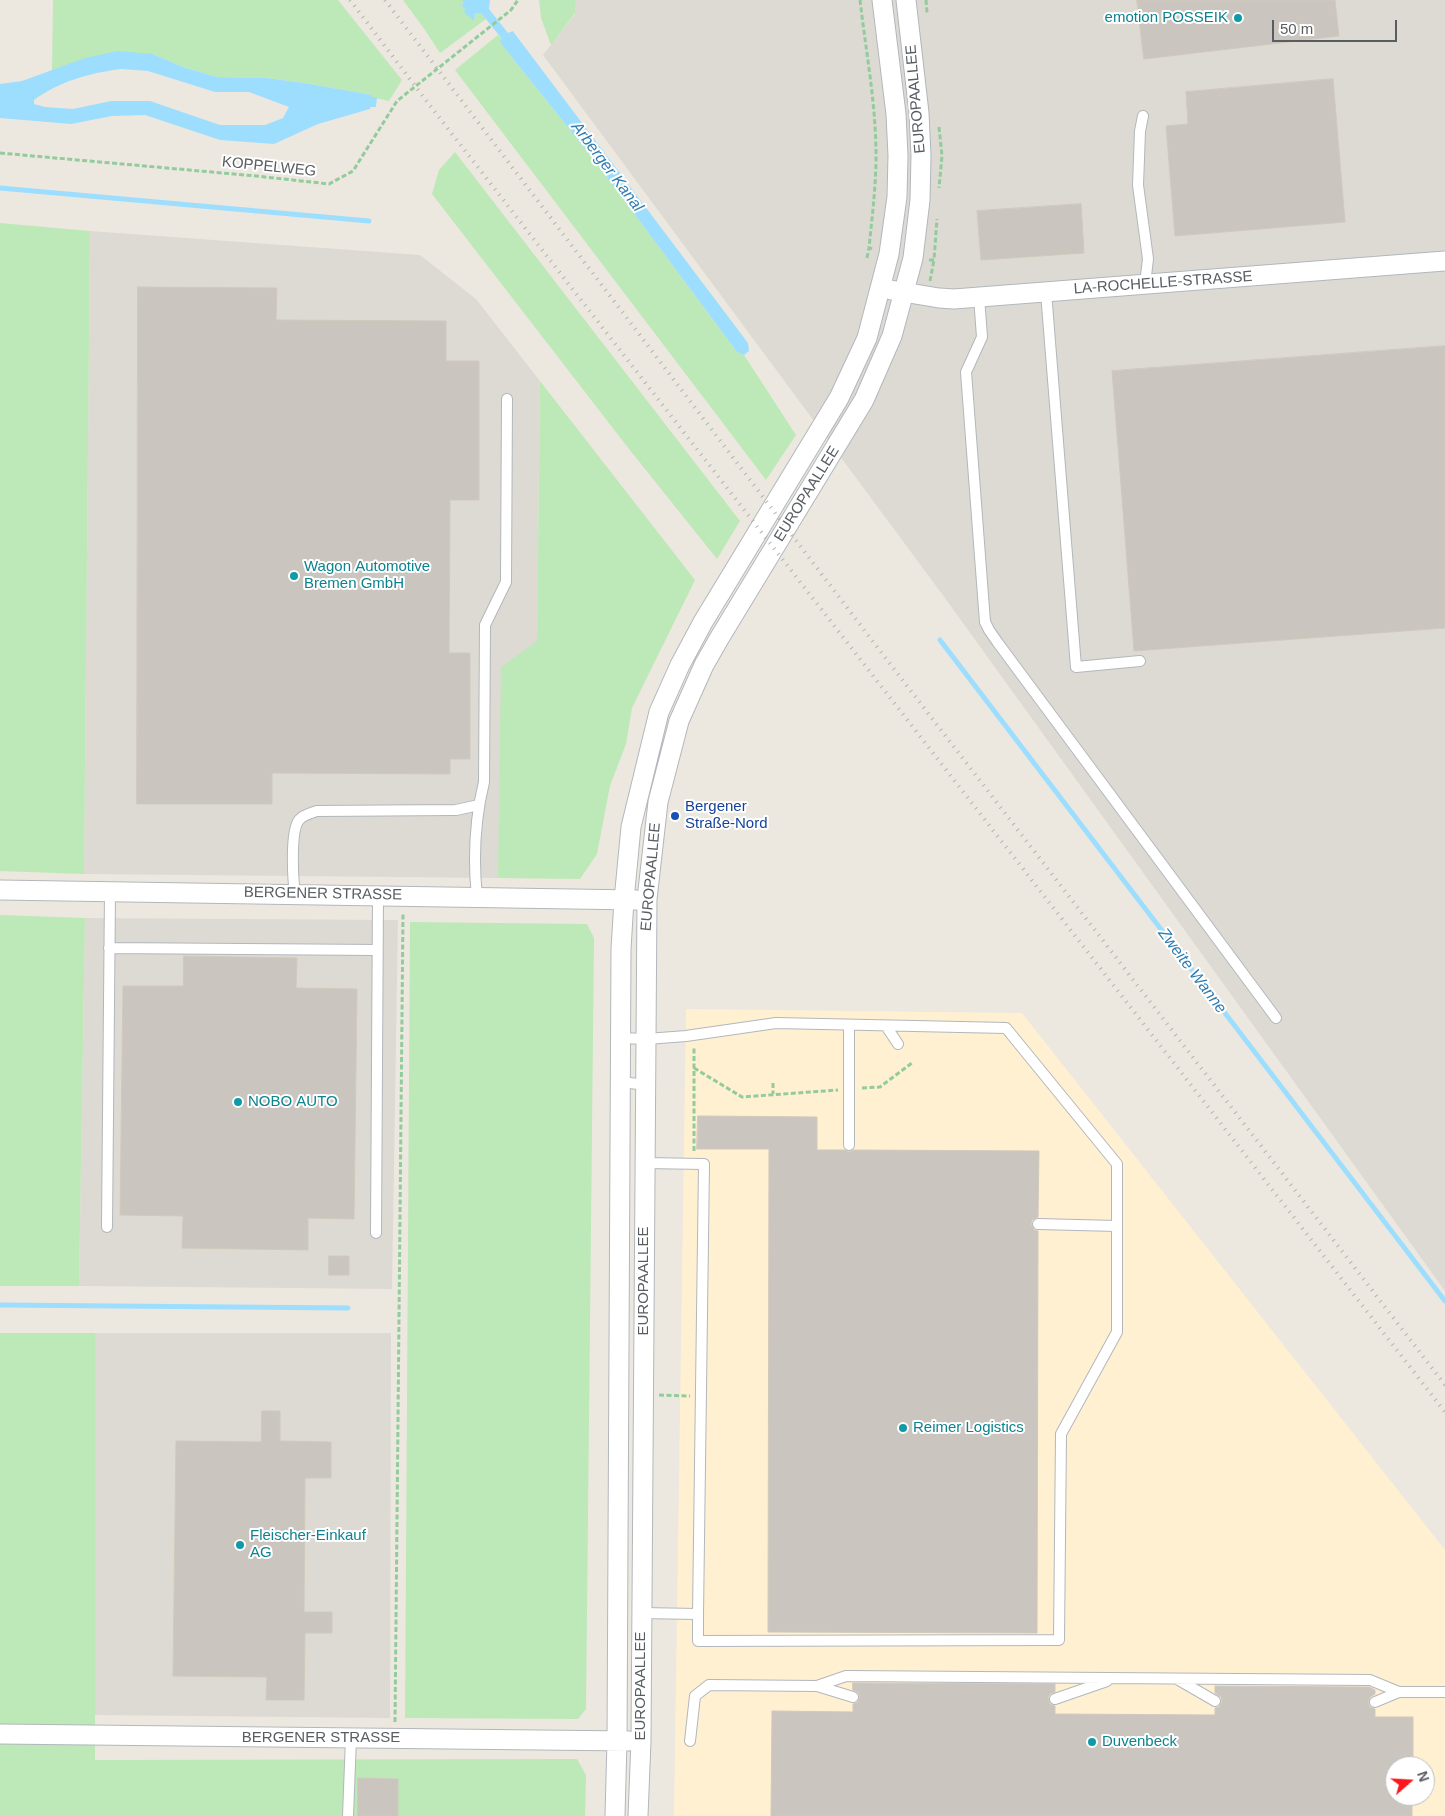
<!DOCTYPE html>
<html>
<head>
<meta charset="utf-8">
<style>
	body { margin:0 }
	#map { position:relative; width:1445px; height:1816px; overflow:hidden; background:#ede8df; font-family:Helvetica,sans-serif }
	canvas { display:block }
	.north { position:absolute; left:1385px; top:1756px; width:50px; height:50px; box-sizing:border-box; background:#fff; border:1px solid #bcbec0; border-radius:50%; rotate:71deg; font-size:14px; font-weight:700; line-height:20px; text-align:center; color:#585d62 }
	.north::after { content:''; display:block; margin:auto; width:18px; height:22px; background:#fa181e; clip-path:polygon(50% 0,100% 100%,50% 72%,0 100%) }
	.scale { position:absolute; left:1272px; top:20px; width:125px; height:22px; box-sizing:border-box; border:2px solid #585d62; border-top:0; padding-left:6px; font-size:15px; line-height:18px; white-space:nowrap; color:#585d62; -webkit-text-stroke:4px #fff; paint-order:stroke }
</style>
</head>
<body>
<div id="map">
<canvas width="1445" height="1816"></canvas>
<div class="north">N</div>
<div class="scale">50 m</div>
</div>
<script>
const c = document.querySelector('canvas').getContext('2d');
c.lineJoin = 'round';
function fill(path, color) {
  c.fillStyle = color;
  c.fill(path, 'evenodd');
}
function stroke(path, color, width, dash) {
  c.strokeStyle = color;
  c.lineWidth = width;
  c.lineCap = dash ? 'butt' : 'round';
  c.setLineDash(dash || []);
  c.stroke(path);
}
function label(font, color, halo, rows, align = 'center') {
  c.font = font + ' Helvetica,sans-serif';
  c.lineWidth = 4;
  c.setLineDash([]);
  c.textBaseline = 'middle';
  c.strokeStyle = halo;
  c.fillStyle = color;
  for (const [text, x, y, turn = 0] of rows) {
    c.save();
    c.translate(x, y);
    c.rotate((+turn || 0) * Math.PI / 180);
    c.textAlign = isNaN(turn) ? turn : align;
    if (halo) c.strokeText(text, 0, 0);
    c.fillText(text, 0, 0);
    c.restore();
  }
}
fill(new Path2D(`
	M686,1009l336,4 423,537v266h-771zM1395,1766h30v30h-30z`), '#fff0d2');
fill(new Path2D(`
	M575,0h870v1291l-503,-697 -399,-539 32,-41z
	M90,231l330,24 56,44 64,82 -3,260 -39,232v5l-414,-4z
	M85,918l313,2 -6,369 -313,-3z
	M95,1333h296l-1,385 -296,-3z`), '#dddad4');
fill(new Path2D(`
	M53,0h285l64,80 -13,21 -18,-4v-2l-67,-12 -37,-5 -50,-1 -34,-10 -30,-13 -101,17z
	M403,0h60l-1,7 3,1 9,13 1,-8h6l5,6 -46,34 -15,-23z
	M539,0h36v13l-24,32 -10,-27z
	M498,35l4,4v6l93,116 142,191 7,3 52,80 -30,45 -311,-410z
	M455,152l285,369 -23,38 -88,-110 -197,-255 7,-24z
	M0,223l90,8 -6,643 -84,-3z
	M540,381l155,199 -63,128 -6,36 -16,42 -13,68 -17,25 -82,-1v-5l3,-206 36,-26z
	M0,915l85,3 -6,368h-79z
	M410,922l177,2 7,14 -8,771 -8,10 -173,-1z
	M0,1333h95v427l482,-1 9,16 -1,41h-585z`), '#bde8b8');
fill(new Path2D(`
	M463,0h27l-1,9 19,24 5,-2 2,3 233,309 1,8 -5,4 -7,-3 -142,-191 -93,-116 -2,-4 2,-2 -21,-26h-6l-1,8 -10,-9 1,-4 -3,-1z
	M117,51l36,3 30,13 34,10 50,1 37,5 68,12v2h5l-1,10h-6v2l-52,15 -44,20 -54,-4 -75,-25 -33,1 -41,8 -71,-6v-34l22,-3 63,-23zM121,69l27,2 67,21h34l40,15 -6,11 -18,7h-45l-70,-24h-39l-38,8 -28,-2 -11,-3v-4c26,-19 56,-27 87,-31z`), '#9ddeff');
stroke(new Path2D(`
	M0,188l369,33
	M940,640l505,661
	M0,1305l348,3`), '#9ddeff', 5);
const building = new Path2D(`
	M1137,0h198l4,36 -195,23z
	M1333,79l12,143 -170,14 -9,-110 22,-2 -2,-32z
	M1081,204l3,49 -103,7 -4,-49z
	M138,287l139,1 -1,32 170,1v40h33v139h-29l-1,153h21v106h-20v15l-178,-1v31h-135z
	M1445,346v282l-311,23 -22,-280z
	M184,956l113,2 -1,30 61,1 -3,230 -46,-1v32l-126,-2 1,-32 -63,-1 3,-229h60z
	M698,1116l119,1v33h27l5,2 5,-2 185,1 -1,66 -6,3 -1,4 3,6 4,1 -1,402 -269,-1 1,-483h-72z
	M329,1256h20v19h-20z
	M262,1411h18v30l51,1v36h-26l-1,134h28v21h-27l-1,67h-38l1,-23 -94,-1 3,-235 85,1z
	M853,1683l202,1v8l-5,2 -2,4 2,6 5,2v8l160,1v-7l4,-1 3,-6 -1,-4 -6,-4v-7l154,1 6,3v4l-5,3 -2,5 2,5 5,2v8h38v49h-18v30h17v20h-641l1,-105 81,1v-8l5,-2 2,-6 -2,-4 -5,-2z
	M358,1778l40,1v37h-40z`);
fill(building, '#cac5be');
stroke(building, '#d2c9bd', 1);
const lane = new Path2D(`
	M1143,116l-3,15 -2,54 10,74 -3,25
	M1046,292l30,375 64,-6
	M979,297l3,40 -16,35 19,250 4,8 9,13 278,375
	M295,894c-2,-14 -5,-63 4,-74 4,-5 12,-7 18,-9l139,-1 23,-5
	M477,897c-4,-38 -2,-78 7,-115l1,-157 21,-43 1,-183
	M109,948l268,2
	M849,1025v120
	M886,1026l12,18
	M620,1038l27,1 39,-3 90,-13 230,5 111,136v168l-56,102 -2,206 -361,1v-27
	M621,1082l26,3
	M1038,1224l79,2
	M107,1227l3,-336
	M376,1233l2,-338
	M641,1613l57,1 6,-450 -59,-1
	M1177,1679l38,22
	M817,1686l36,11
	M1055,1699l52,-18
	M1375,1702l24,-10
	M690,1741l5,-45 14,-11 108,1 29,-10 524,4 29,12h46
	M348,1816l3,-78`);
const street = new Path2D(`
	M891,290l48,8 15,1 491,-38
	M0,890l636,10
	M0,1734l629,7
	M615,1816l2,-75 4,-792 3,-49 7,-73 28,-115 21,-47 23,-43 136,-224 28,-60 22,-84 8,-57 1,-41 -2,-42 -14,-114
	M638,1816l3,-75 6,-842 11,-97 21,-81 25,-56 16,-28 144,-237 28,-64 21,-78 7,-58 1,-44 -2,-43 -13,-113`);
stroke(lane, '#b2b7bc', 12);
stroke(street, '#b2b7bc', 21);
stroke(new Path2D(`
	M860,0c6,52 16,104 16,156 0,31 -4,61 -7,92l5,1
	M926,0l1,13
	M939,127l3,29 -3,32
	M0,153l256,23 73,8 24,-13 44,-70 114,-91 7,-10
	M867,258l2,-10
	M929,260h5l3,-41
	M930,281l4,-21
	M694,1068l48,29 96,-7
	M773,1083v11
	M862,1088l18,-1 32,-24
	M694,1151v-104
	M659,1395l31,1
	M395,1722l8,-808`), '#92cc9c', 3, [5, 2.5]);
stroke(lane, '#fff', 10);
stroke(street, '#fff', 19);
stroke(new Path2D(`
	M350,0l78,103 1017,1309
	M385,0l489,643 571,742`), '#b1b2b3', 4, [1, 6]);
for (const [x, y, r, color] of [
	[1238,18,5,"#0f9aa8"],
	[294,576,5,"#0f9aa8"],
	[675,816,5,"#1a4fb4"],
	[238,1102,5,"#0f9aa8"],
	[903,1428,5,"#0f9aa8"],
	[240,1545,5,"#0f9aa8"],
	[1092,1742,5,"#0f9aa8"]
]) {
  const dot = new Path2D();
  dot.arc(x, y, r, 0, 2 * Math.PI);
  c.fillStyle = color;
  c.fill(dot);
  stroke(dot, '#fff', 2);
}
label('15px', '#0d838f', '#fff', [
	["emotion POSSEIK",1228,18,"right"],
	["Wagon Automotive",304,567],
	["Bremen GmbH",304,584],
	["NOBO AUTO",248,1102],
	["Reimer Logistics",913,1428],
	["Fleischer-Einkauf",250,1536],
	["AG",250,1553],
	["Duvenbeck",1102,1742]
], 'left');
label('15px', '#585d62', '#fff', [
	["EUROPAALLEE",916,99,-95],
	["KOPPELWEG",269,167,6],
	["LA-ROCHELLE-STRASSE",1163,283,-4],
	["EUROPAALLEE",807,494,-58],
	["EUROPAALLEE",651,877,-85],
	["BERGENER STRASSE",323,894,1],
	["EUROPAALLEE",644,1281,-90],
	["EUROPAALLEE",641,1686,-90],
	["BERGENER STRASSE",321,1738]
]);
label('15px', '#164399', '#fff', [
	["Bergener",685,807],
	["Straße-Nord",685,824]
], 'left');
label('italic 16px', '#2f7cb1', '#fff', [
	["Arberger Kanal",607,167,53],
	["Zweite Wanne",1192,971,53]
]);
</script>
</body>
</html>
